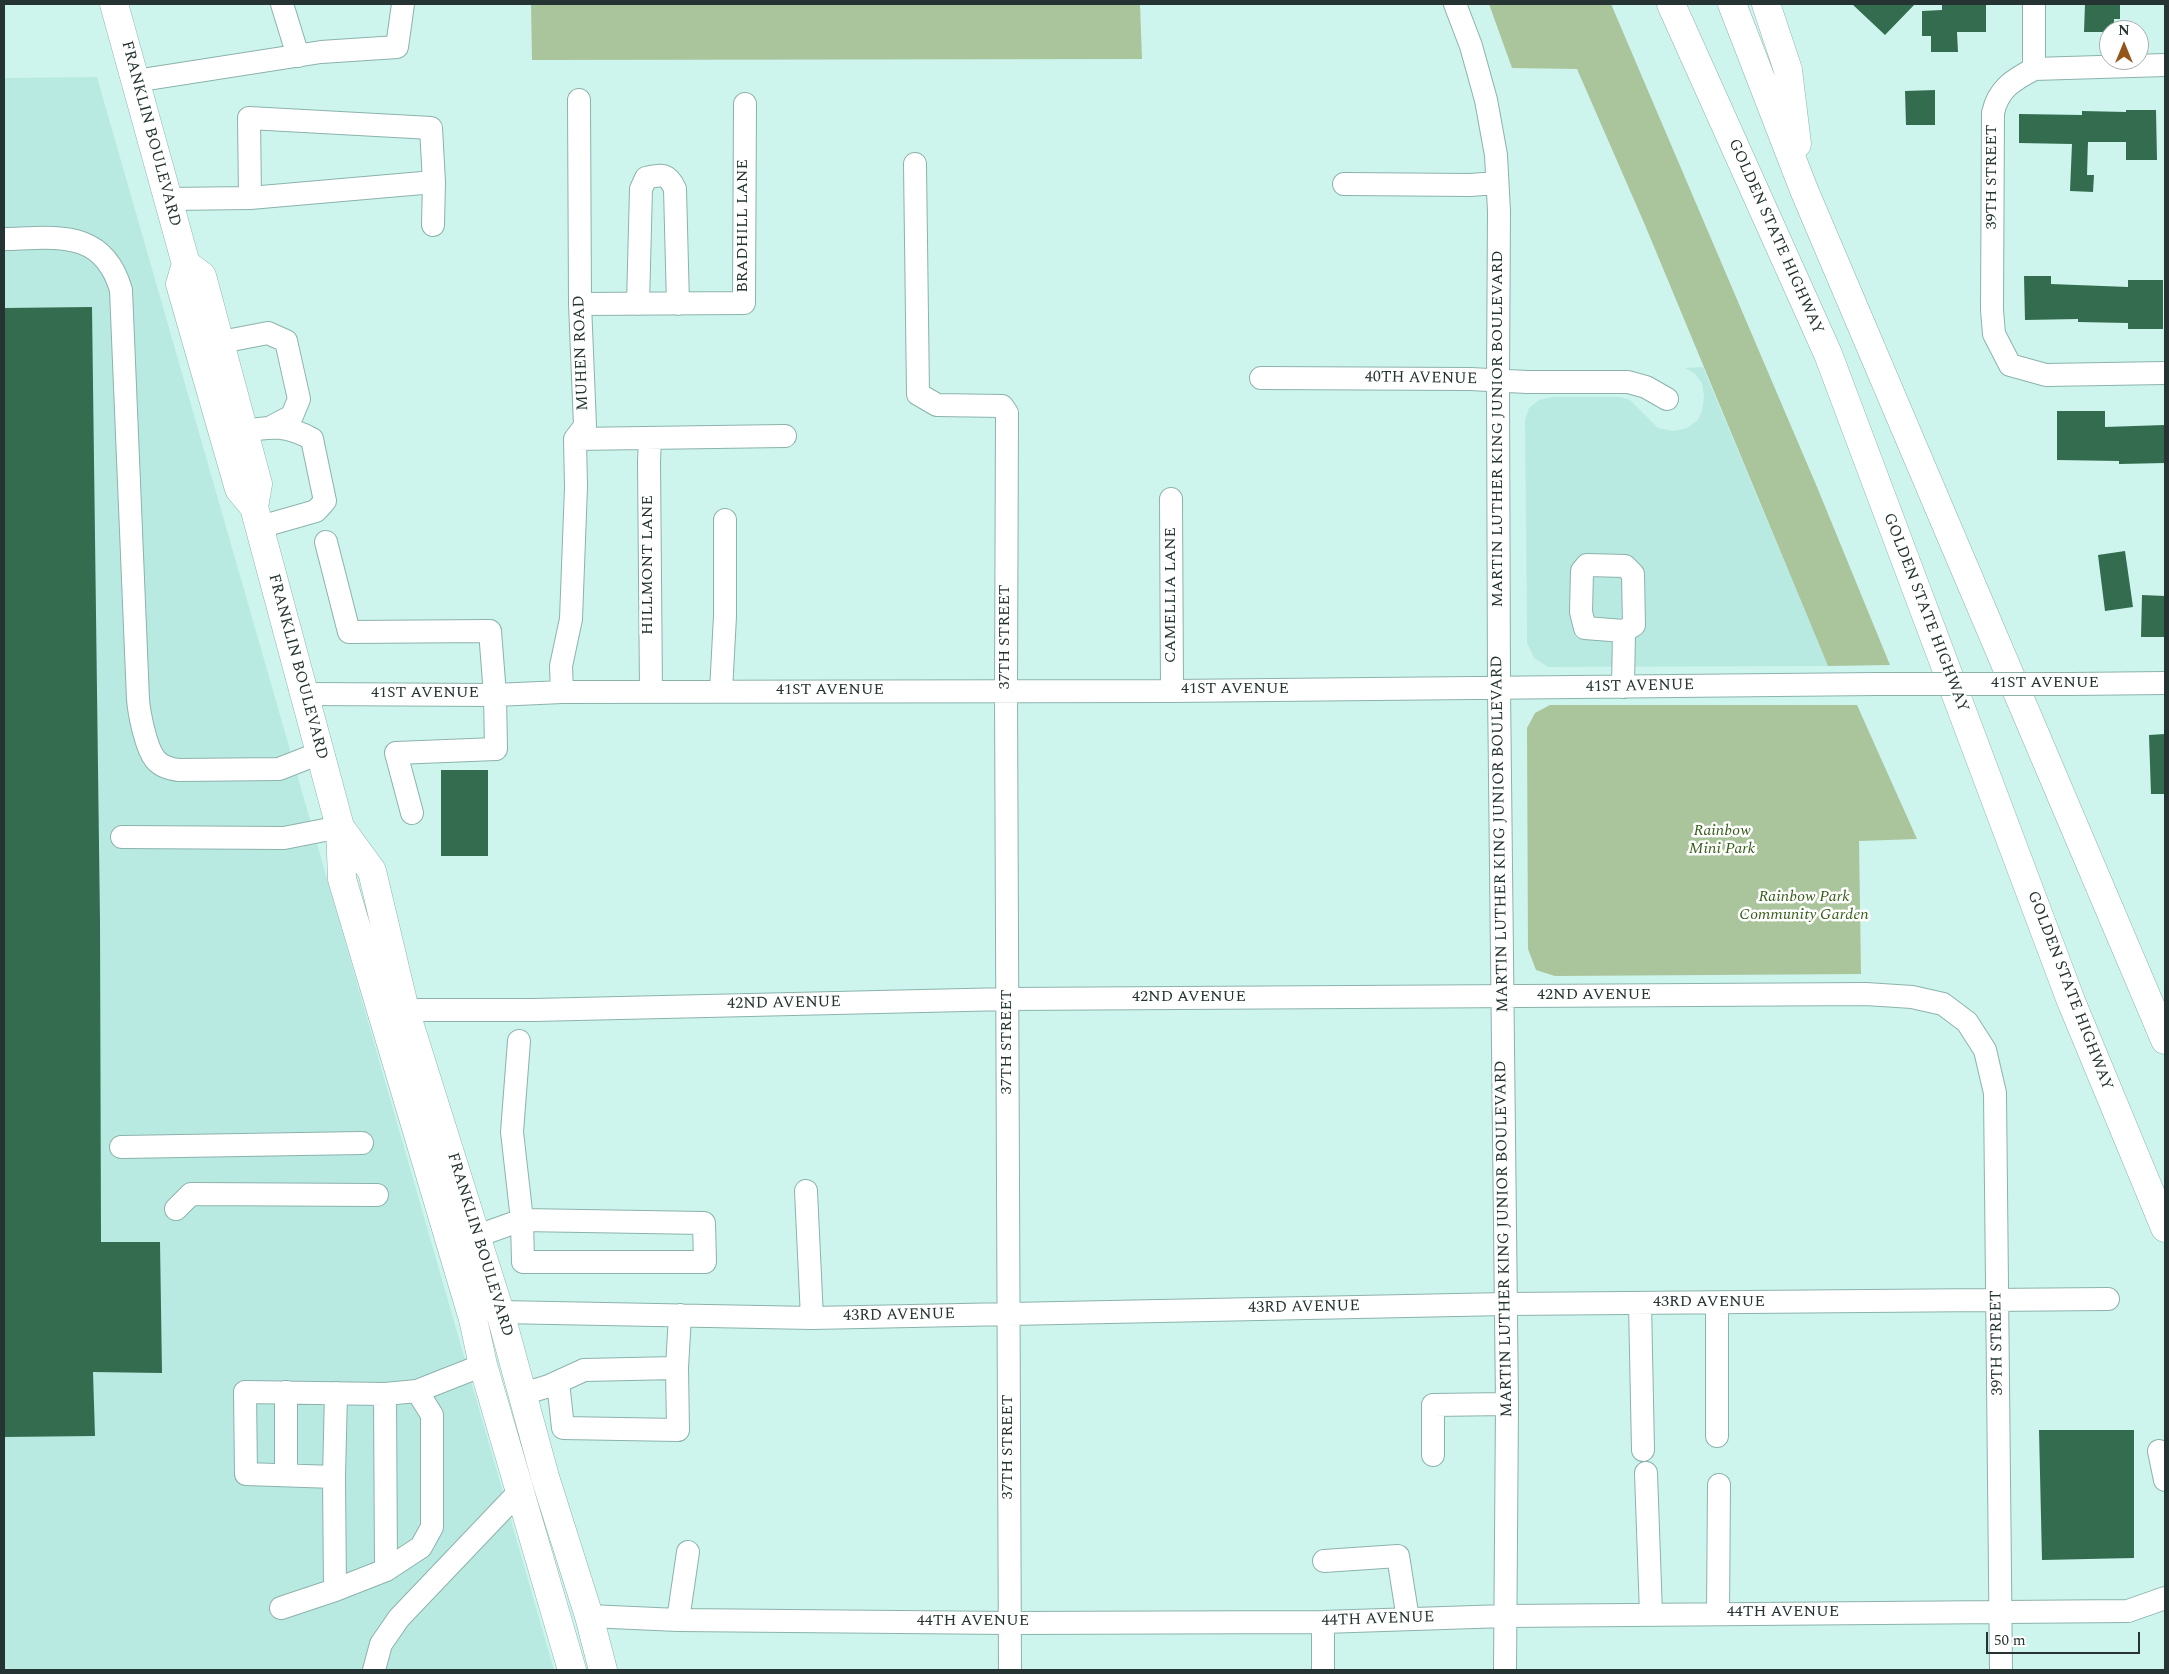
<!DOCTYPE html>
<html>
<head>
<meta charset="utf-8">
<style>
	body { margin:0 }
	#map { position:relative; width:2169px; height:1674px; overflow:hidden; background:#cdf5ee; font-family:Spectral,serif }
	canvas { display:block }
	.frame { position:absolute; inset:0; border:5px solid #253432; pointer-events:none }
	.north { position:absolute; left:2099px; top:20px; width:50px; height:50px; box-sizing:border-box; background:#fff; border:1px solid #a8aead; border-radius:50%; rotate:0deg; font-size:14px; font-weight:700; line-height:20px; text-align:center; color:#253432 }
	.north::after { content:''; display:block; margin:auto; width:18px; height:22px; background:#935519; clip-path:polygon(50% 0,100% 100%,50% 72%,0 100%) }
	.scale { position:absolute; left:1986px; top:1632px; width:154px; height:22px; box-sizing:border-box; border:2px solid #253432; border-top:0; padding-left:6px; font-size:15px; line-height:18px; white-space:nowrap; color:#253432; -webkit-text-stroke:4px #fff; paint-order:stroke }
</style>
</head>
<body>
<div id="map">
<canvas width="2169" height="1674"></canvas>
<div class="frame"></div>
<div class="north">N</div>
<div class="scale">50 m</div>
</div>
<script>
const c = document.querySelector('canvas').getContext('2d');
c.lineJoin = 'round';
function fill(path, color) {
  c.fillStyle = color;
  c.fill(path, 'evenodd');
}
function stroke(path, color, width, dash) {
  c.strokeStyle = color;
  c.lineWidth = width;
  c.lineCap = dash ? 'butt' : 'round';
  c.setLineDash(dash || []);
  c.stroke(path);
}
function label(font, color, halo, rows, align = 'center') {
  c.font = font + ' Spectral,serif';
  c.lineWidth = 5;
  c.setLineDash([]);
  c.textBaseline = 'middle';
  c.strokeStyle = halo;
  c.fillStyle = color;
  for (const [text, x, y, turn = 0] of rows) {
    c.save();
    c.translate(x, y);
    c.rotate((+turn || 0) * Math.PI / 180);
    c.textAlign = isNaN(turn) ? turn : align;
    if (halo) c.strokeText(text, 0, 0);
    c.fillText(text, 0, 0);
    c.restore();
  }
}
fill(new Path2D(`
	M97,77l457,1593h-550v-1592z
	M1703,367l125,299 -280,1 -14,-9 -7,-15 -2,-223 4,-12 10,-8 14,-3h67l10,3 28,28 15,3 14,-3 11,-8 4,-10 2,-13 -2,-14 -7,-9 -10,-6z`), '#b9eae2');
fill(new Path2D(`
	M531,4h609l2,55 -610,1z
	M1489,4h122l206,483 73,178 -62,1 -183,-441 -68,-156 -65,-1z
	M1550,705h307l60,134 -58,2 2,133 -306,2 -19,-6 -8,-21 -1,-221 8,-15z`), '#aac49c');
fill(new Path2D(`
	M1852,4h63l-30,31z
	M1942,4h44v28h-29l1,20h-27v-16h-9v-25l20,-1z
	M2085,4h35v15h-6v11h-5v2h-25z
	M1935,90v35h-29l-1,-34z
	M2126,110h30l1,50h-31v-18h-38l-1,33h7l-1,17 -23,-1 2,-47 -53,-1v-29l63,1v-4l44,1z
	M2024,276h27v8l77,3v-7h35v49h-35v-6l-50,-1v-3l-53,1z
	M92,307l8,614 1,321h59l2,131 -69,-1 2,64 -91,1v-1129z
	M2057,411h48v16l59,-2 1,38 -46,1v-3l-62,-1z
	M2125,551l8,56 -28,4 -7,-56z
	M2142,595l23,1v41h-24z
	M2165,734v60h-14l-2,-59z
	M441,770h47v86h-47z
	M2039,1430h95v128l-92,2z`), '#336c4f');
const minor = new Path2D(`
	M282,4l16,52
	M1455,4l16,42 15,54 10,55 3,56 -1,170 1,307 8,716 -2,266
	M2165,65l-131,4c-21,11 -36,20 -41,44l-1,197 2,24 16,31 36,10 119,-2
	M2034,69v-65
	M135,81l186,-29 76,-5 6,-43
	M915,164l3,230 19,11 65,1 5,7 -1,278 4,979
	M1344,184l126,1 27,-2
	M250,198l-1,-80 182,10 3,54
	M168,199l82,-1 184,-16 -1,43
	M4,239c52,-1 99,-11 117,51l17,409c1,14 8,49 17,60 6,8 15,10 24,11l100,-1 41,-16
	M580,304l164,-1 1,-199
	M638,304l3,-115 5,-11c15,-4 22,-5 29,11l3,115
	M221,342l47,-9 18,8 13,58 -7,17 -19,10
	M1261,378l209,1 57,3h101l18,5 21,12
	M245,431c27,-5 42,-6 67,8l13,62 -9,10 -56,16
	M650,438l-1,24 2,230
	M575,439l210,-3
	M1171,499l1,192
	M326,542l23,90 141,-1 5,64 1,54 -100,4 16,60
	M2071,684l94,-1
	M1623,687l1,-56 -39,-3 -4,-16 1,-41 5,-6 38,1 8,8 1,51 -10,6
	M721,691l4,-75v-96
	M562,692l-1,-26 10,-47 5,-132 -1,-48 10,-13 -5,-122 -1,-204
	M305,694l190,1 67,-3 610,-1 705,-7
	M122,837l162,1 56,-11
	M405,1010h129l474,-11 858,-5 46,3 31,7 24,18 18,28 10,43 6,577
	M121,1147l241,-4
	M806,1191l6,127
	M176,1209l15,-15 186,1
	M522,1220l182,3 1,39h-182z
	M477,1236l45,-16 -10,-88 7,-91
	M1640,1303l3,147
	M500,1312l312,6 694,-14 602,-5
	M558,1382l5,46 115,2 -1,-62
	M286,1392v83
	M385,1394l1,176
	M522,1394l27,-8 35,-16 93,-2 3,-53
	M1717,1436v-133
	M2159,1451l6,29
	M1433,1455v-50l74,-1
	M1646,1473l5,141
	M334,1477l2,-84
	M1324,1561l74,-5 10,63
	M335,1590l-1,-113 -88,-3 -1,-82 140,2 32,-3 66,-26
	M281,1608l54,-18 51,-20 35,-23 11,-20v-112l-15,-24
	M1718,1614l1,-129
	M589,1616l89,4 332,3 313,-1 182,-6 623,-5 37,-13
	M678,1620l10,-68
	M374,1670l7,-26 18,-26 120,-126
	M1323,1670v-48`);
const major = new Path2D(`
	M114,4l72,260 -6,20 59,205 15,18 86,320 2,52 131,440 10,46 89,305
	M186,264l16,12 56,208 -4,23
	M340,827l32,44 33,139 95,302 45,165 44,139 14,54`);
const highway = new Path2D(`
	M1671,4l157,350 243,647 94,227
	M1732,4l72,186 361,850
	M1766,4l22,66 9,74`);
stroke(minor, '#8cb2ac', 24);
stroke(major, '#8cb2ac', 29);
stroke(highway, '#8cb2ac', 29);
stroke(minor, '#fff', 22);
stroke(major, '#fff', 28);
stroke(highway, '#fff', 28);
const minorBridge = new Path2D(`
	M1877,684h194`);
stroke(minorBridge, '#8cb2ac', 24, []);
stroke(minorBridge, '#fff', 22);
label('16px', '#253432', '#fff', [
	["FRANKLIN BOULEVARD",150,134,75],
	["39TH STREET",1993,177,-90],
	["BRADHILL LANE",744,226,-90],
	["GOLDEN STATE HIGHWAY",1775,237,66],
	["MUHEN ROAD",582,353,-92],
	["40TH AVENUE",1421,379,1],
	["MARTIN LUTHER KING JUNIOR BOULEVARD",1499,429,-90],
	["HILLMONT LANE",649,565,-90],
	["CAMELLIA LANE",1172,595,-90],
	["GOLDEN STATE HIGHWAY",1925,613,69],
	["37TH STREET",1006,637,-90],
	["FRANKLIN BOULEVARD",297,667,75],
	["41ST AVENUE",2045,684],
	["41ST AVENUE",1640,687,-1],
	["41ST AVENUE",1235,690],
	["41ST AVENUE",830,691],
	["41ST AVENUE",425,694],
	["MARTIN LUTHER KING JUNIOR BOULEVARD",1501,834,-91],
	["GOLDEN STATE HIGHWAY",2069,991,69],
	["42ND AVENUE",1594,996],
	["42ND AVENUE",1189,998],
	["42ND AVENUE",784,1004,-1],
	["37TH STREET",1008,1042,-90],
	["MARTIN LUTHER KING JUNIOR BOULEVARD",1505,1239,-91],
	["FRANKLIN BOULEVARD",479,1245,73],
	["43RD AVENUE",1709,1303],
	["43RD AVENUE",1304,1308,-1],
	["43RD AVENUE",899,1316,-1],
	["39TH STREET",1998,1343,-91],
	["37TH STREET",1009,1447,-90],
	["44TH AVENUE",1783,1613],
	["44TH AVENUE",1378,1620,-2],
	["44TH AVENUE",973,1622]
]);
label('italic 16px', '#365d18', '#fff', [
	["Rainbow",1722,832],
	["Mini Park",1722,850],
	["Rainbow Park",1804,898],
	["Community Garden",1804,916]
]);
</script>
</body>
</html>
